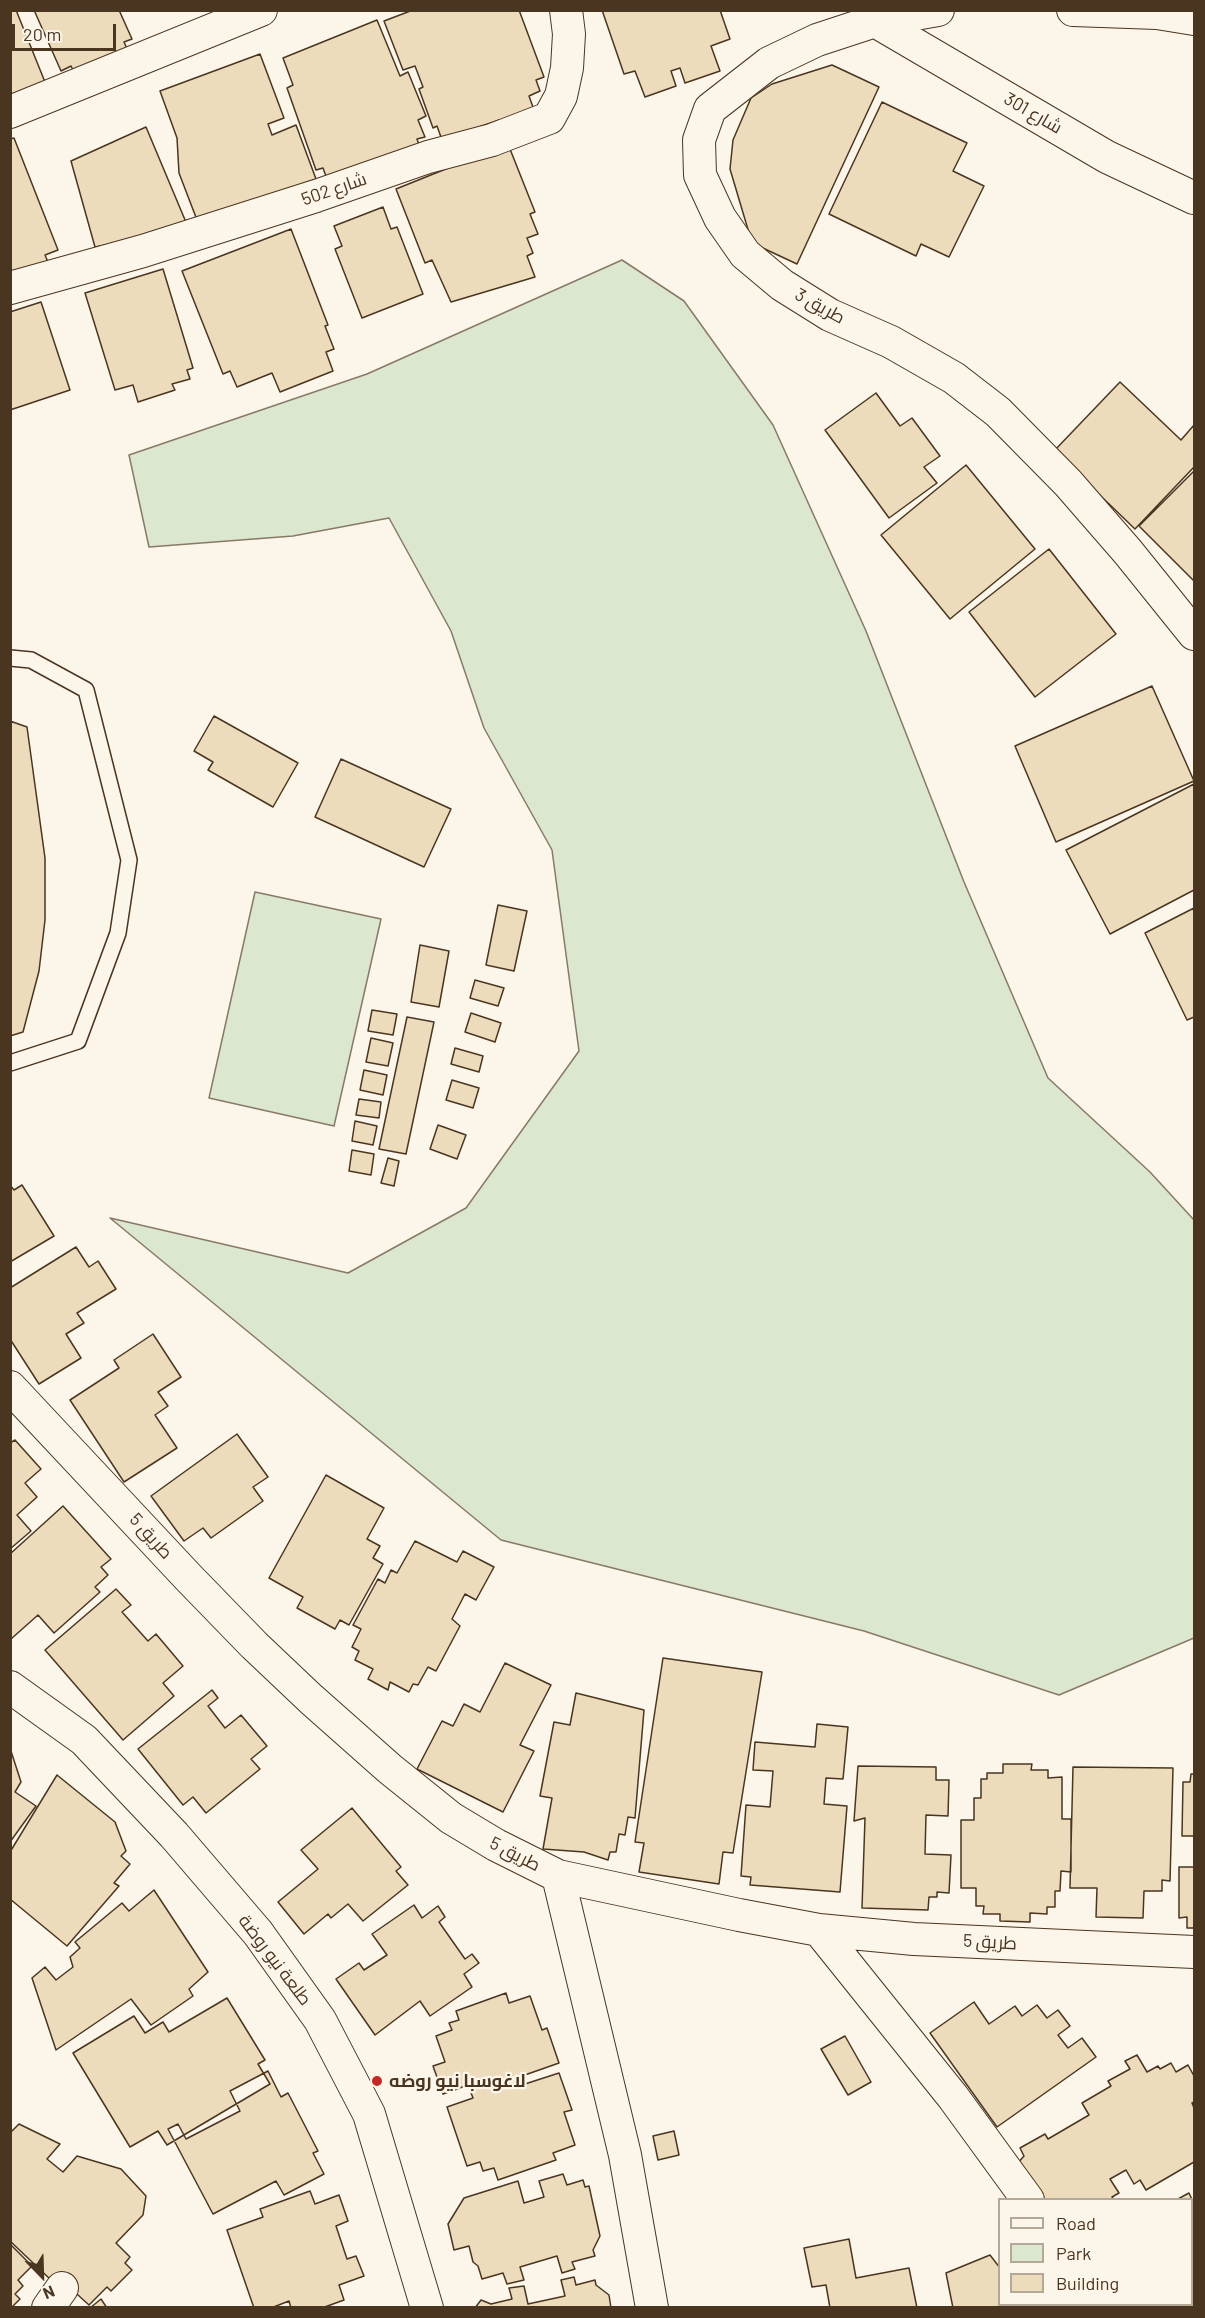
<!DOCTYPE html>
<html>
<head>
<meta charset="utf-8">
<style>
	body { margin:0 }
	#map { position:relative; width:1205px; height:2318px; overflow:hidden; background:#fbf6e9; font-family:Barlow,sans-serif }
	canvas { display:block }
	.frame { position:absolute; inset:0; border:12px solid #4a3520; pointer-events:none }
	.legend { position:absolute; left:998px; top:2198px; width:195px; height:108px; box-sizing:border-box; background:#fbf6e9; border:2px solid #b4a999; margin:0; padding:8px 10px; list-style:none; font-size:18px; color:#4a3520 }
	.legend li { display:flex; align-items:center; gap:12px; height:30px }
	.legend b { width:30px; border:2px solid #b4a999 }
	.north { position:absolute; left:12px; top:2246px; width:60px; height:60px; -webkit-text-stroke:4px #fbf6e9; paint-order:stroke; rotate:157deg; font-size:16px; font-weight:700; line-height:24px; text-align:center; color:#4a3520 }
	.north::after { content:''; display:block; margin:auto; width:21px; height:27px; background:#4a3520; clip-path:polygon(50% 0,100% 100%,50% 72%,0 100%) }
	.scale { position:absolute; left:12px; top:24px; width:104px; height:27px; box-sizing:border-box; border:3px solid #4a3520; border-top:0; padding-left:8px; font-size:18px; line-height:21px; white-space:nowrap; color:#4a3520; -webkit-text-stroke:4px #fbf6e9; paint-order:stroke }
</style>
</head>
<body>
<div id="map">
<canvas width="1205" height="2318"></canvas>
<div class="frame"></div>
<ul class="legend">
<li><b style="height:8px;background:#fbf6e9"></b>Road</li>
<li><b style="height:16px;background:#dce7d0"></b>Park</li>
<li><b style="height:16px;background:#ecdcbc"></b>Building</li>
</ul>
<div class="north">N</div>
<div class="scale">20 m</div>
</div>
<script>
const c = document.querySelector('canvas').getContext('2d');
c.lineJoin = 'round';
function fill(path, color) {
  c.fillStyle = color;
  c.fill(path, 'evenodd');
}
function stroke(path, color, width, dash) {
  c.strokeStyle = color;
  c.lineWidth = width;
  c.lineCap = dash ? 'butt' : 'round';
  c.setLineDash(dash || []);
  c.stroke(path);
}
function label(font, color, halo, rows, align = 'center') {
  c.font = font + ' Barlow,Cairo,sans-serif';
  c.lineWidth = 4.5;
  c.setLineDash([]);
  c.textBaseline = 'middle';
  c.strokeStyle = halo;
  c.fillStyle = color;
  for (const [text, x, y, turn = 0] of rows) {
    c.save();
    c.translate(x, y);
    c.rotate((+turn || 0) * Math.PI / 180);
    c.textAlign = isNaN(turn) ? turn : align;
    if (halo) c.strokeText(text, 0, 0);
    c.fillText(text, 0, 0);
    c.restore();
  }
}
const green = new Path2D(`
	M622,260l62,41 89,124 93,206 98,251 84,196 102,94 44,48v418l-135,57 -195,-64 -363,-91 -391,-322 238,55 118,-65 113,-157 -27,-201 -68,-122 -33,-97 -62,-113 -96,18 -144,11 -20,-92 238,-81z
	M255,892l126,27 -47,207 -125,-28z`);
fill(green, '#dce7d0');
stroke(green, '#887966', 1.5);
const building = new Path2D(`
	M10,10h6l31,77 -37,14z
	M34,10h85l13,29 -8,3 4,9 -53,23 -4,-8 -10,5z
	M413,10h106l25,67 -8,3 4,11 -11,5 5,14 -31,20 -4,-10 -57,20 -5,-14 -4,2 -14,-39 4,-2 -8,-21 -12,4 -19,-49z
	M602,10h118l10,29 -19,7 9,25 -35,12 -5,-15 -9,3 5,15 -31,11 -10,-26 -11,3z
	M377,20l23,56 8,-4 18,44 -8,4 7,17 -8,2 6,17 -92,34 -8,-22 -7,2 -29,-82 6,-3 -10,-27z
	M260,54l24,64 -16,6 4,11 24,-10 20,54 -119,41 -18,-47 -2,-35 -17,-47z
	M832,65l47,22 -82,177 -45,-21 -22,-74 3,-29 18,-42 21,-14z
	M882,102l85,41 -14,28 31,15 -35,71 -28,-13 -5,12 -87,-42z
	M146,127l42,100 -14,6 -79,14 -24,-86z
	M14,138l44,112 -13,5 5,12 -40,10v-138z
	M508,144l27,68 -5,2 8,20 -11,4 6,15 -6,3 8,21 -84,25 -19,-42 -7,3 -29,-74z
	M383,207l8,22 6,-2 26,67 -61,24 -27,-69 7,-3 -8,-20z
	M291,229l37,96 -3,1 9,23 -8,3 7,19 -53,21 -8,-19 -35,14 -7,-16 -7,3 -41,-103z
	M163,269l30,99 -6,2 3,9 -18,5 3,6 -37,12 -5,-17 -18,5 -30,-97z
	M41,302l29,88 -60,20v-98z
	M1120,382l61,58 13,-15v42l-59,62 -81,-78z
	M876,393l24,33 12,-8 28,38 -16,11 13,16 -48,35 -64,-88z
	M966,465l69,84 -85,70 -69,-84z
	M1194,471v110l-55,-55z
	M1049,549l67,85 -81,63 -66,-85z
	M1152,686l42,95 -138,61 -41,-96z
	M214,716l84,47 -25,44 -65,-37 5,-8 -19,-11z
	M10,721l17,6 18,131v62l-6,51 -16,61 -13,4z
	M341,759l110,50 -27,58 -109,-50z
	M1194,784v106l-84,44 -44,-84z
	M498,905l29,6 -13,60 -28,-6z
	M1194,908v109l-7,3 -42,-87z
	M420,945l29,6 -10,56 -28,-5z
	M475,980l29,8 -6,18 -28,-8z
	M372,1010l25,4 -4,21 -25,-4z
	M471,1013l30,10 -6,19 -30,-10z
	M407,1017l27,5 -28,132 -27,-5z
	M371,1038l22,5 -5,23 -22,-4z
	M455,1048l28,8 -4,16 -28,-8z
	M364,1070l23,5 -4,20 -23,-5z
	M452,1080l27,8 -6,20 -27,-8z
	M359,1099l22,3 -2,16 -23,-3z
	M355,1121l22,5 -4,19 -21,-4z
	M438,1125l28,10 -9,24 -27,-10z
	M352,1150l22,4 -3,21 -22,-4z
	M388,1158l11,3 -5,25 -13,-3z
	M10,1185l4,5 8,-5 32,51 -44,26z
	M76,1247l13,20 9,-6 18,28 -39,24 7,10 -18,11 15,24 -42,26 -29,-45v-51z
	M153,1334l28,43 -23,15 10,14 -13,9 22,33 -53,34 -54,-82 49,-32 -5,-8z
	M237,1434l31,43 -15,10 10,14 -52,37 -8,-10 -19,13 -33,-45z
	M15,1440l26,29 -16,14 12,14 -20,18 14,16 -21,18v-106z
	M326,1475l58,33 -17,31 13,7 -7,12 10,6 -34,61 -9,-5 -5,9 -38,-21 6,-11 -34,-19z
	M63,1506l48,53 -10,8 7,8 -13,12 5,5 -46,41 -16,-18 -27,24 -1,-85z
	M415,1541l42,21 6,-11 31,16 -18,33 -11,-6 -13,25 8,7 -24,45 -8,-4 -10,18 -5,-1 -4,8 -19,-10 -2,8 -20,-11 5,-10 -18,-9 4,-9 -7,-4 9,-18 -8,-4 25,-46 7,4 6,-13 6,3z
	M116,1589l15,16 -9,7 26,29 8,-7 27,32 -20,17 11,13 -51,44 -78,-90z
	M663,1658l99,14 -29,181 -10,-1 -4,32 -80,-12 5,-29 -9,-1z
	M505,1663l46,22 -31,60 14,6 -31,61 -86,-43 25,-48 11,5 11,-22 16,8z
	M212,1690l6,8 -10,8 17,22 16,-13 26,31 -16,13 9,10 -54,44 -13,-16 -10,8 -45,-56z
	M576,1693l68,17 -9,108 -7,-1 -3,18 -6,-1 -3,18h-6l-2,8 -24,-8 -41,-3 9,-51 -12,-2 14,-74 16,3z
	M817,1724l31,3 -5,52 -17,-1 -2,26 23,2 -7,86 -90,-7 1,-8 -10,-1 5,-71 24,2 3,-36 -20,-1 2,-28 60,5z
	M10,1748l11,34 -6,10 21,14 -26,36z
	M1003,1764h29l-1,6h17v8l14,-1v42h9v53l-10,-1 -1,20h-5v16h-8v7l-17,-1v9l-30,-1v-7h-17l1,-8h-8v-18h-15v-68h13v-22h7v-19h6v-6h16z
	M858,1766l78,1v13h13l-1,36 -22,-1 -1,39 26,1 -2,38 -12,-1v5h-8l-1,13 -66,-2 3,-90 -11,3z
	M1073,1767l100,1 -3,113 -8,-1v11h-18l-1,27 -47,-1 1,-29h-27z
	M1191,1774h3v62h-12l1,-54h7z
	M57,1775l58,47 11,29 -5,5 9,8 -16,19 5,3 -52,60 -57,-47v-47z
	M352,1808l49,59 -5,4 12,14 -45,36 -15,-17 -17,14 -3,-4 -24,20 -26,-32 40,-33 -17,-19z
	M1179,1867h15v61h-7v-11l-8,1z
	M154,1890l54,82 -19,17 4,7 -42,29 -20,-26 -75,51 -24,-72 13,-11 11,13 17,-13 -3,-10 10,-9 -5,-6 47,-39 7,8z
	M414,1905l8,13 16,-12 7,11 -6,5 26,37 7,-5 7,9 -15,11 8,13 -42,29 -10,-15 -45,34 -39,-56 23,-16 5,7 23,-15 -15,-21z
	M506,1993l3,10 21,-7 12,34 5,-2 12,35 -37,13 3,8 34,-11 13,37 -8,2 11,33 -22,8 3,7 -58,20 -4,-12 -11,3 -3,-9 -13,4 -20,-59 26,-9 -5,-13 -25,9 -10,-28 12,-4 -9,-26 16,-6 -3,-7 10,-3 -3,-9z
	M227,1998l38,62 -7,4 12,20 -103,61 -9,-14 -28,16 -57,-94 61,-37 11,17 18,-11 6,10z
	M974,2002l15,22 26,-18 7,10 15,-11 10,13 11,-8 12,16 -12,9 10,13 14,-10 14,19 -99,70 -67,-94z
	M845,2036l26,46 -23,13 -27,-46z
	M1137,2055l10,17 11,-6 2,3 11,-6 5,9 12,-7 6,11v26l-2,1 2,5v54l-48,28 -6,-10 -6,4 -8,-14 -16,9 9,14 -7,4 2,3h-76l-21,-36 7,-8 -4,-8 25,-14 3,5 41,-24 -7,-12 29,-17 -3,-5 22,-12 -5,-8z
	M268,2071l13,26 7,-4 30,58 -5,2 11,21 -40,21 -8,-14 -63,33 -45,-85 10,-5 8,15 54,-28 -10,-20z
	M19,2124l41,20 -13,15 16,13 14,-16 44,13 25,27 -3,19 -27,28 14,14 -5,6 7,7 -21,21 -4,-4 -18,18 -33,-30 -5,5 -41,-39v-108z
	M674,2131l5,24 -21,5 -5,-24z
	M563,2174l4,11 16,-5 2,7 4,-1 11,50 -7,14 2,6 -23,6 3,7 -13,4 -5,-17 -37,11 4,13 -17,4 -4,-11 -21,6 -4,-13 -5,-4 -4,-16 -15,4 -6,-26 16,-26 54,-17 6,22 20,-6 -5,-16z
	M310,2191l5,13 24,-9 9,26 -12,5 11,33 9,-3 8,20 -25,9 5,15 -22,8h-31l-2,-7 -18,7h-17l-27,-78 36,-13 -3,-8z
	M1189,2193l5,11v86l-2,2v-92h-16z
	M849,2239l7,39 53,-10 8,40h-87l-4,-23 -14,2 -8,-39z
	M10,2244l22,22 -14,14 5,6 -8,8 5,5 -9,9z
	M990,2255l10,13v36h27l3,4h-77l-7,-35z
	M574,2277l2,8 19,-5 1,5 13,10 2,13h-136l6,-8 10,4 21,-5 -3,-11 15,-2 4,18 37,-8 -4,-16z
	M101,2299l6,9h-17z
	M1116,2304h65l2,4h-65z`);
fill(building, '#ecdcbc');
stroke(building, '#4a3520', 1.5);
const service = new Path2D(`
	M10,658l21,2 55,30 43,170 -11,73 -40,108 -68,22`);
const minor = new Path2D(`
	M938,10l-63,11 -58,19 -48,23 -59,46 -11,31 1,35 20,43 25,36 37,31 48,30 61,27 63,36 44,34 70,71 60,69 66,82
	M1073,10l84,3 37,6
	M875,21l232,136 87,41
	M10,112l251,-102
	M10,288l133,-37 173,-55 112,-39 64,-17 57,-22 12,-22 6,-28 2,-34 -3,-24
	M10,1387l178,190 66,68 57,54 79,70 61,49 45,27 62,31 181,39 80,15 95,9 280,13
	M10,1687l74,53 90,95 84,98 62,87 49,94 58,194
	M558,1876l67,279 27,153
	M819,1930l134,167 75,103
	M1102,2304l2,4
	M48,2308l14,-20`);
stroke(service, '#4a3520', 18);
stroke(minor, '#4a3520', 34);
stroke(service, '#fbf6e9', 15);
stroke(minor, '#fbf6e9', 32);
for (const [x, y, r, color] of [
	[377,2081,6,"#c62828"]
]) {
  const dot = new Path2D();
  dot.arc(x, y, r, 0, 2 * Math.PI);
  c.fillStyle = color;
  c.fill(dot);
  stroke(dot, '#fbf6e9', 2);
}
label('18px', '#4a3520', '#fbf6e9', [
	["شارع 301",1033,113,30],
	["شارع 502",334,189,-19],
	["طريق 3",820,306,29],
	["طريق 5",151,1536,48],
	["طريق 5",515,1854,27],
	["طريق 5",990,1942,3],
	["طلعة نيو روضة",275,1960,53]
]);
label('bold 18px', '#4a3520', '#fbf6e9', [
	["لاغوسبا نيو روضه",389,2081]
], 'left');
</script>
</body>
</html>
